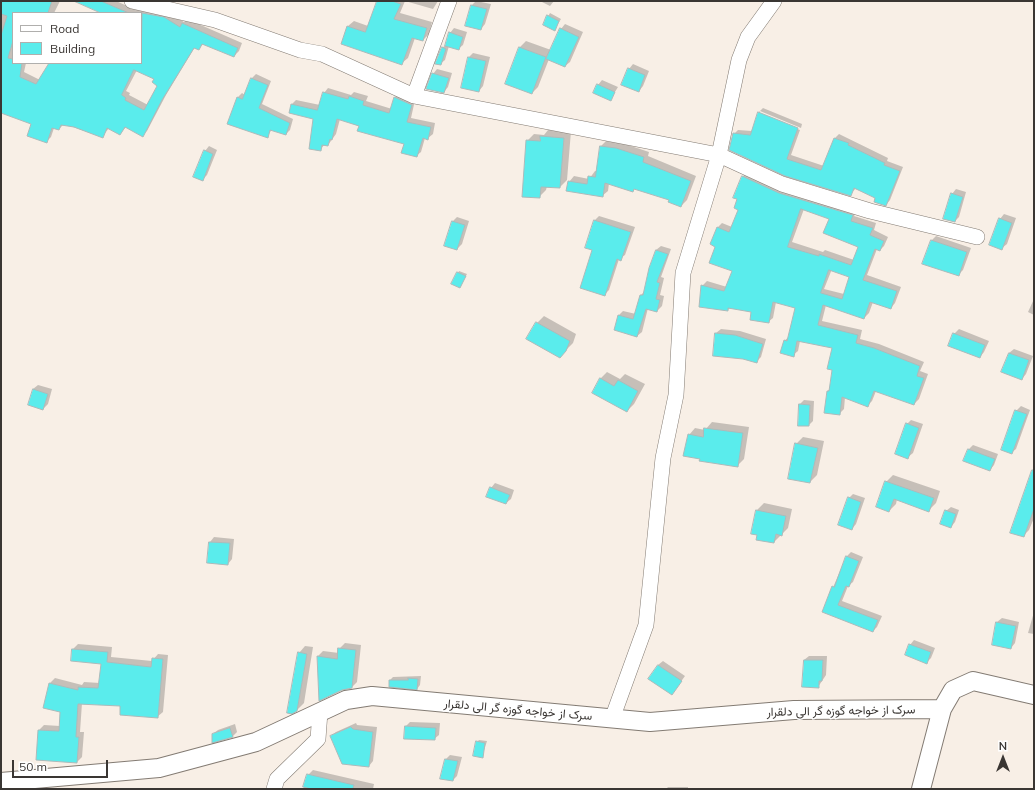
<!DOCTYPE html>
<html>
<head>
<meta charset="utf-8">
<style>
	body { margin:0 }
	#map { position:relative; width:1035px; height:790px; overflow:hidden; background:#f8efe6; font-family:Mulish,sans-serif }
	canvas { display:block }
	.frame { position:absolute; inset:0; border:2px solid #3a3633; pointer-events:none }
	.legend { position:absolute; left:12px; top:12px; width:130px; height:52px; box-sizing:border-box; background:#fff; border:1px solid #b0afad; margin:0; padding:5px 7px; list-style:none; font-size:12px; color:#3a3633 }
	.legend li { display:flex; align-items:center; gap:8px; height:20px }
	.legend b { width:20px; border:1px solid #b0afad }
	.north { position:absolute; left:983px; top:738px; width:40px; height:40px; -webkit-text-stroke:3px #fff; paint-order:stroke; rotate:0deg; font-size:11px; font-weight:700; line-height:16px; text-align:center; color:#3a3633 }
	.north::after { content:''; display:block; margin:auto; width:14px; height:18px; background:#3a3633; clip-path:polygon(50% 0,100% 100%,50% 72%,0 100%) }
	.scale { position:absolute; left:12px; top:760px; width:96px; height:18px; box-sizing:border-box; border:2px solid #3a3633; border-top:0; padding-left:5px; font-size:12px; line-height:14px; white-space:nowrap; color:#3a3633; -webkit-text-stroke:3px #fff; paint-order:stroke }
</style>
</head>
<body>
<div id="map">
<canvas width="1035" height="790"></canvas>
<div class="frame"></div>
<ul class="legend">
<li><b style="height:5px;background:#fff"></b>Road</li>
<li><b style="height:11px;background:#5aecec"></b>Building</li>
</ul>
<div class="north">N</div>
<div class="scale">50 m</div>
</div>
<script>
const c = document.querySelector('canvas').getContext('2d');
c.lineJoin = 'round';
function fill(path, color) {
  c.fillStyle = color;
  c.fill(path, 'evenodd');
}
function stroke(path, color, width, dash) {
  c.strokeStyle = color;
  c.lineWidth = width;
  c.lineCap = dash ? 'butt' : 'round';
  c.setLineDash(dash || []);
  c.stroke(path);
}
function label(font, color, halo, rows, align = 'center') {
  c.font = font + ' Mulish,Vazirmatn,sans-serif';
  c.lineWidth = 3;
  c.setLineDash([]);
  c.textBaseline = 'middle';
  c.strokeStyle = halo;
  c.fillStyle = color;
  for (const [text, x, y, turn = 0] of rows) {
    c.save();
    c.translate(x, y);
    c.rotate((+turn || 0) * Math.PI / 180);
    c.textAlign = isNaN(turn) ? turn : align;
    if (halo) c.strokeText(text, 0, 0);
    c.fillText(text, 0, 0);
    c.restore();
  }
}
fill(new Path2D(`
	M1,1h59l-6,12h-41v50h13l-2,9 16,8 10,-17h91v-50h-38l-24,-12h37l9,4 2,-2 41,10 16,9 3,-3 55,24 -3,8 -5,5 -31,-12 -4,5 -4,-2 -29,48 -19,36 -5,4 -16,-8 -6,7 -11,-6 -7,9 -38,-13 -5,5 -5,-1 -3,9 -5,5 -14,-19 -31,-16zM137,70l18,8 4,8 -11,19 -19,-10 1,-2 -4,-2z
	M379,1h26l-5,12 32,9 -3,12 -6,6 -8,-2 -7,20 -6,5 -54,-37 6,-5 14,5z
	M405,1h33l-5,8z
	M476,1l15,3 -6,20 -4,5 -15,-4 6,-20z
	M540,1h14l-4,5z
	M550,13l11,6 -6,10 -11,-5z
	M565,24l18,8 -13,30 -5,4 -16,-7 -11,28 -6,6 -26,-9 14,-37 6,-6 25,9 10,-21z
	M454,28l13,4 -4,13 -5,4 -9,-3 -4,14 -5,4 2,-16 5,-4 3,-11z
	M473,53l17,4 -7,29 -4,5 -10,-34z
	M633,64l16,7 -6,15 -4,5 -10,-22z
	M437,69l15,4 -4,14 -4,5 -11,-18z
	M256,74l15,7 -9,23 31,15 -3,11 -4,4 -14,-5 -5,8 -39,-13 10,-27 4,-4 3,2 7,-17z
	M602,80l16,7 -8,13 -12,-15z
	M328,88l23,7 3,-3 14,4 -2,5 26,8 3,-12 4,-4 16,7 -4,18 24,5 -2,11 -5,4h-3l-4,14 -5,4 -11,-13 -65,-24 -4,15 -8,11 -3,-1 -5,6 -6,-32 -24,-5 2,-9 4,-4 24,5 4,-12z
	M763,108l39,16 -1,4 -41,-17v2l40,17 -9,25 33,11 11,-28 4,-4 49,24 -1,3 16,6 -13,33 -4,5 -10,-7 -20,-10 -6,7 -116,-61 4,-4 14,1 7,-19z
	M548,130l23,1 -4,49 -7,7 -13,-1 -1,4 -7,7 -12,-56 7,-7 10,1z
	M606,141l16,2 27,9 -1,4 48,20 -9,24 -6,6 -11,-7 -35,-11 -2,3 -24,-8 -1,8 -6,5 -33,-14 5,-6 15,3 6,-8h2l4,-25z
	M209,146l8,4 -10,25 -5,5 3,-29z
	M748,172l109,39 -3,5 22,7 -2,7 14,7 -4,9 -4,4 -3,-1 -10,26 34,12 -6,16 -4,5 -18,-6 -4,11 -5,5 -38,-13 -4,16 40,9 -2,9 19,5 45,18 -4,9 8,3 -9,25 -5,5 -38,-13 -4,10 -4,4 -23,-8 -1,12 -5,5 -11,-23 2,-3 4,-19 -1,-22 -33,-6 -2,10 -5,4 -9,-14 6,-5 7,-28 -21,-6 -3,16 -5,4 -16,-11 -22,-3 -2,2 -26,-24 5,-5 20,6 6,-16 -17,-25 1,-18 5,-5 10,4 7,-18 -1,-10 -3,-2 8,-21zM804,209l26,10 30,27 -6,14 -29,-10 -2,2 -31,-10zM832,269l19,7 -7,18 -20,-5z
	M956,189l10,3 -7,25 -4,4 -3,-27z
	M1004,214l12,4 -9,26 -5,4 -2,-29z
	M599,216l36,11 -10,28 -6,4 -10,31 -5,5 -10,-45 -8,-3 9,-27z
	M457,217l12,4 -7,23 -5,5 -4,-28z
	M936,236l35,12 -8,22 -5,5 -26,-35z
	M661,246l10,3 -10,28 3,1 -4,17 4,1 -2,10 -5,5 -9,-3 -6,24 -5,4 -22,-6 4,-15 4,-4 13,3 5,-19 4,-4 5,-23 6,-18z
	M459,271l8,3 -7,13 -2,-14z
	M1034,299v16l-6,-3z
	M544,316l32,18 -3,9 -13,13 -23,-33z
	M721,329l19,2 26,8 -5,18 -5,5 -40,-29z
	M959,329l30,12 -5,11 -4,5 -26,-23z
	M1014,349l19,7 -7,18 -4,5 -19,-7 6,-19z
	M607,372l13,7 5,-5 20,10 -11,20 -7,7 -27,-32z
	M38,385l14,4 -4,15 -5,5 -10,-20z
	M804,400l10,1 -1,20 -4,4 -9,-21z
	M1021,406l9,4 -14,39 -5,4 5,-42z
	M911,420l12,4 -10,29 -5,4 -1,-33z
	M712,422l37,5 -5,32 -7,7 -36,-8 -12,-23 6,-7 10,2z
	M803,437l21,4 -7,34 -7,7 -14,-38z
	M973,445l25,9 -4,11 -4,5 -26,-10 5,-11z
	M1034,471v47l-5,12 -6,6z
	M893,475l47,16 -4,12 -7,7 -32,-11 -1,5 -7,7 -3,-29z
	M495,483l19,7 -3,9 -5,4 -15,-15z
	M853,494l12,4 -9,26 -4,5 -3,-31z
	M764,503l28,6 -4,19 -14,14 -21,-9 4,-23z
	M951,507l8,3 -4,12 -4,5 -5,-16z
	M214,537l20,2 -2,20 -4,5 -20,-2 2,-20z
	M851,552l12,5 -10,25 -5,4 -6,15 40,15 -5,11 -4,4 -50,-20 23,-54z
	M1034,612v22l-6,-1z
	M1002,618l17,4 -4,21 -4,5 -14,-26z
	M914,640l21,8 -4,10 -5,5 -16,-18z
	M345,643l16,2 -4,37 -5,5 -11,2 -21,11 -2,-44 5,-5 16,2v-4z
	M78,644l34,3 -1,10 41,4 6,-7 10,1 -5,57 -6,5 -36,-12 -39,-2 -2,29h4l-2,25 -5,5 -38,-32 5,-5 16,1 1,-14 -17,-5 6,-24 5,-5 27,7 2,-3 16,1 2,-20 -29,-14z
	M305,646l8,1 -9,56 -7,7 2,-57z
	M809,656h18l-1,19 -8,12 -14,-27z
	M663,661l22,15 -13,18 -14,-29z
	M421,676l-1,9 -3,4 -27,-9 3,-3z
	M410,722l30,1 -1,12 -5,4 -28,-13z
	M356,723l1,2 20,2 -4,34 -4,5 -38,-30 5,-4z
	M235,724l2,8 -4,4 -20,6v-8l5,-4z
	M479,740l8,1 -5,16 -5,-15z
	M450,755l12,2 -5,19 -4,4 -11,-2 4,-19z
	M313,770l61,14 -1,5h-59l-6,-14z
	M668,787h20v2h-22z`), '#0003');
const building = new Path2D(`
	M1,1h51l-4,12h-35v28l-5,17 5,1v4h9l-2,14 16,7 13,-21h92l1,-50 22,4 16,10 2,-4 56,25 -4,9 -32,-13 -3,6 -5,-2 -32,52 -19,37 -18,-10 -5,8 -13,-7 -4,10 -29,-11 -13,-2 -2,5 -7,-2 -5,15 -20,-7 4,-12 -30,-11v-78l6,-19 -6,-2zM134,70l20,9 -2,3 5,4 -13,24 -19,-10 1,-2 -4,-3z
	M74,1h27l28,12h-28z
	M377,1h15l9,3 -7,15 33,9 -4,13 -11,-3 -10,27 -61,-21 6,-18 18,6z
	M471,5l16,4 -6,21 -16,-4z
	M547,15l12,6 -4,10 -12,-6z
	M560,28l19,9 -14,30 -19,-8z
	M449,32l14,5 -4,13 -14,-4z
	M442,47l4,2 -5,16 -6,-1z
	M519,47l27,10 -14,37 -27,-10z
	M468,57l18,4 -7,31 -18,-4z
	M628,68l17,7 -6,17 -18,-7z
	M432,73l17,5 -5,15 -18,-4z
	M251,78l17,7 -9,23 31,15 -4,12 -16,-5 -2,8 -41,-14 10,-27 5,2z
	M597,84l18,8 -4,9 -18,-8z
	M323,92l25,7 1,-3 15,5 -1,4 26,8 5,-16 18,8 -5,17 24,5 -3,13 -5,-2 -6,19 -16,-4 3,-9 -47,-13 2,-5 -22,-7 -5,21 -2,-1 -2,7 -6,-1 -1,6 -12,-2 4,-30 -24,-6 2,-9 26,6z
	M758,112l40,16 -11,31 34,11 13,-32 15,5 -1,2 37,18 -1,2 16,6 -14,35 -12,-4 1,-4 -21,-10 -3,8 -66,-20 -56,-26 4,-17 17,2z
	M540,136l24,2 -4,50 -19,-1 -1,11 -18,-1 4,-57 14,1z
	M600,146l16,2 28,9 -1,5 48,19 -10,26 -13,-5 1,-2 -35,-11 -1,3 -28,-9 -2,14 -37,-6 2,-10 19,3 1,-8 7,1z
	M204,150l9,4 -10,27 -10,-4z
	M742,176l37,17 74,22 -2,6 22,7 -3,7 14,6 -4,10 -5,-2 -12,31 34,11 -6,18 -21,-7 -6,17 -41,-14 -5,20 40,10 -2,8 18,5 46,18 -3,10 7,2 -10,27 -40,-14 -6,16 -26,-10 -2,18 -16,-2 3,-22h2l3,-21 -5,-1 5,-21 -35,-7 -3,16 -14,-4 4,-13 3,1 8,-33 -22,-6 -4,21 -19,-3 1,-8 -23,-4v3l-29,-4 2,-22 23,6 8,-20 -23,-8 6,-16 -5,-3 7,-17 12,5 9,-22 -4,-2 3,-9 -4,-1zM801,209l28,10 -6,14 35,14 -7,18 -32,-11v2l-31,-9zM829,270l20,7 -7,22 -21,-6z
	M951,193l12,4 -8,25 -12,-3z
	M999,218l13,5 -10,27 -13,-5z
	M594,220l37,12 -10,29 -4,-2 -12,37 -25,-8 12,-38 -7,-2z
	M452,221l13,4 -8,25 -13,-4z
	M931,240l36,12 -8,24 -37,-12z
	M656,250l12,4 -11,28 3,1 -4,16 4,1 -3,12 -11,-3 -9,28 -23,-7 4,-15 15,4 7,-24h3l6,-27z
	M457,272l9,4 -6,12 -9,-4z
	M536,322l34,19 -4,10 -6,7 -34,-19z
	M715,333l20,2 28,9 -6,19 -14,-4 -30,-3z
	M953,333l32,12 -5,13 -32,-12z
	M1009,353l20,7 -7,20 -21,-8z
	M600,378l14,8 4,-6 20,11 -11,21 -35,-19z
	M33,389l15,5 -5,16 -15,-5z
	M799,404l11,1 -1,21h-11z
	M1015,410l12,4 -15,40 -11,-4z
	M906,423l13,5 -11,31 -13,-5z
	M704,428l39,5 -5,34 -39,-6 1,-2 -17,-3 5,-22 15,3z
	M795,443l23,5 -8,35 -22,-4z
	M968,449l27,10 -5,12 -27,-10z
	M1032,470h2v39l-10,28 -14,-4z
	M885,481l49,17 -5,14 -35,-13 -5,13 -13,-5z
	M490,487l20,8 -4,9 -20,-7z
	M848,497l13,5 -9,28 -14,-5z
	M756,510l30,6 -4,20 -6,-2 -2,9 -18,-3 1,-5 -6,-1z
	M945,510l11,4 -5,14 -11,-4z
	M209,542l21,1 -2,22 -21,-2z
	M846,556l13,5 -10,26 -3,-1 -8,19 40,15 -5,12 -51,-20 10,-26 2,1z
	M996,622l20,4 -5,23 -19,-4z
	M909,644l22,8 -4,12 -22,-9z
	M338,648l18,2 -4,38 -10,2 -23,11 -2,-45 20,3z
	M72,649l36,3 -1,10 44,5 1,-9 11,1 -5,59 -38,-3v-9l-42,-2 -2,33h3l-2,26 -41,-3 2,-30 21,1 1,-19 -17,-4 6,-25 29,7v-3l20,1 3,-24 -30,-3z
	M298,652l9,2 -10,57 -5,3 -5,-1z
	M804,660h19l-1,21h-3v7l-17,-1z
	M658,665l24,16 -10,14 -24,-16z
	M408,678l10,1 -1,11 -28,-3v-7h19z
	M405,726l31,2 -1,12 -31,-1z
	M351,727l2,2 20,3 -4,35 -27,-3 -12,-28z
	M230,728l3,9 -21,6v-9z
	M476,741l9,2 -2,15 -10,-2z
	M445,759l13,2 -5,20 -13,-2z
	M307,774l47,11 -1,4h-42l-8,-2z`);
fill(building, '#5aecec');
stroke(building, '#acbaba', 1);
const minor = new Path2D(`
	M132,1l83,19 85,30 22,4 92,42 305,59 63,29 88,27 107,26
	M414,96l35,-95
	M612,719l34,-94 17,-167 13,-63 7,-122 36,-118 20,-95 9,-23 26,-36
	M274,789l3,-10 41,-40 2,-27`);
const tertiary = new Path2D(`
	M1,782l158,-14 97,-26 90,-42 26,-4 278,26 144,-12 148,-1 11,-19 20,-9 61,14
	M921,789l21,-80`);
stroke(minor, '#837b73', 16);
stroke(tertiary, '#837b73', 20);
stroke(minor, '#fff', 15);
stroke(tertiary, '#fff', 18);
label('12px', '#3a3633', '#fff', [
	["سرک از خواجه گوزه گر الی دلقرار",518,710,5],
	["سرک از خواجه گوزه گر الی دلقرار",841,711,-1]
]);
</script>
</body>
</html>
